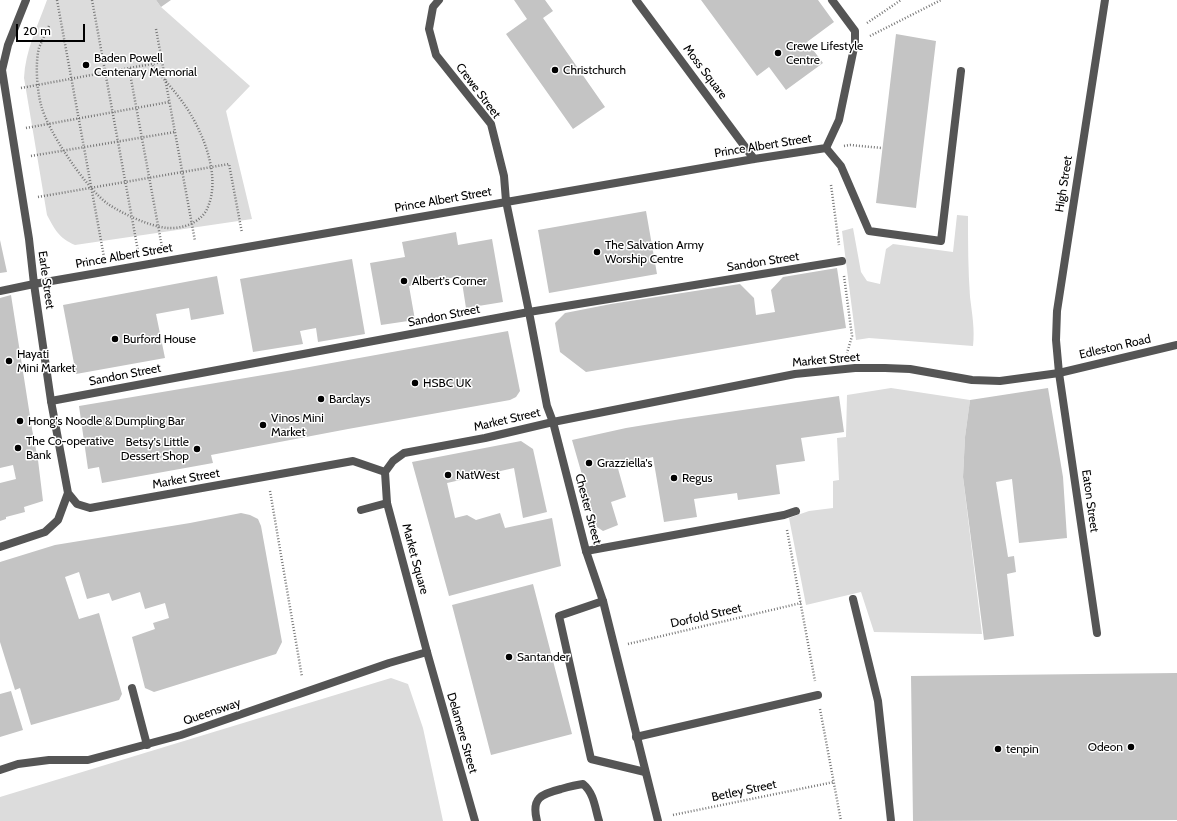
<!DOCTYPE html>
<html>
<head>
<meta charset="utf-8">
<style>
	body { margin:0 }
	#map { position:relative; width:1177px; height:821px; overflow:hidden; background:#fff; font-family:Cabin,sans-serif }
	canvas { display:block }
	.scale { position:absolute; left:16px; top:24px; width:69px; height:18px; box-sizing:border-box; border:2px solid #000; border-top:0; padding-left:5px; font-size:12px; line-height:14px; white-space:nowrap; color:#000; -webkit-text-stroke:3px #fff; paint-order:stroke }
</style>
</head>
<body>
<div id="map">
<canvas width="1177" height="821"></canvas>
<div class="scale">20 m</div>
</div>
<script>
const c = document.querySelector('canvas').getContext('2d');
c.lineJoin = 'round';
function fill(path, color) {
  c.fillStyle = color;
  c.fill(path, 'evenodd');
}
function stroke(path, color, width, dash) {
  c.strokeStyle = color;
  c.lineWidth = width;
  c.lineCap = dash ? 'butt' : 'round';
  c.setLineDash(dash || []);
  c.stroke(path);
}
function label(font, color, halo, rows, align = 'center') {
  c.font = font + ' Cabin,sans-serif';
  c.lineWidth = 3;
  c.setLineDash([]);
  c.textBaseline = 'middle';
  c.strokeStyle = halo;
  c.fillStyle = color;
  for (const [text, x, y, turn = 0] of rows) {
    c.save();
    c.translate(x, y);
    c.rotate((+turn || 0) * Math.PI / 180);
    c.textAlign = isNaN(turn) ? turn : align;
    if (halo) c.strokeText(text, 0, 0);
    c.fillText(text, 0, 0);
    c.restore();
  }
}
fill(new Path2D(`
	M47,0h109l5,7 89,79 -24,25 26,108 -177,26c-16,-7 -20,-15 -28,-30l-23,-137c1,-27 14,-53 23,-78z
	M957,215l11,1c0,27 0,53 2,81 2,16 5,33 3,49l-104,-8 -13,2 -14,-109 11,-3 8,44 6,9 13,3 6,-35 7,-5 60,8z
	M891,388l79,12 -5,37 -2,40 19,157 -108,-2 -13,-40 -55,13 -17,-87 20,-7 24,-3v-27l6,-1 -2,-42 9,-1 1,-42z
	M391,678l17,6 15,44 20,93h-443v-24z`), '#dcdcdc');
fill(new Path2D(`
	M156,0h15l-10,7z
	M514,0h31l8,11 -10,7 62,89 -32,22 -67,-95 21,-15z
	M701,0h117l16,22 -27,20 16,21 -37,27 -17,-23 -12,9z
	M896,34l40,7 -20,167 -40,-5z
	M646,211l11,63 -108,19 -11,-63z
	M456,232l2,13 34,-6 11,63 -37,6 -5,-32 -52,10 6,34 -34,5 -11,-62 35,-6 -3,-15z
	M0,240l7,32 -7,1z
	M352,259l13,75 -47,8 -2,-14 -16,3 3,13 -50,8 -13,-73z
	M837,268l9,60 -260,44 -26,-20 -5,-29 10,-10 46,-9 129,-20 14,14 2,17 19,-3 -4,-22 12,-13z
	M217,276l7,38 -33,6 -2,-12 -33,6 9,44 -89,16 -13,-69z
	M11,295l21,134 6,31 5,41 -19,6 1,5 -19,5v2l-6,2v-38l16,-4 -3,-14 -13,3v-170z
	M508,331l12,60 -4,6 -6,3 -162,29 -137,26 2,8 -111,20 -3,-16 -11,2 -9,-63 214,-36z
	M1048,388l15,89 4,61 -48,5 -7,-64 -16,3 12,75 6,-1 2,16 -9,2 7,62 -30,4 -21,-163 2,-40 5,-37z
	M839,396l5,36 -43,6 4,23 -29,4 4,29 -42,6 -1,-7 -43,6 3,18 -33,5 -11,-65 -36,8 9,32 -15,5 7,23 -15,6 -6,-4 -25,-87 54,-12 55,-9z
	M521,441l12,8 14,63 -24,6 -9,-50 -67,15 8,35 12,-3 9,5 24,-7 5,15 47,-10 9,48 -112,30 -37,-134z
	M241,513l9,2 8,4 3,7 21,116 -6,12 -122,38 -9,-4 -13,-51 23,-8 -2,-6 16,-5 -4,-15 -20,6 -5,-17 -28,9 -3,-8 -22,6 -8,-27 -14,5 14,42 20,-6 23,81 -3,6 -88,25 -11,-37 -5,2 -15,-48v-80l55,-17 135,-22z
	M533,584l39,150 -81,21 -39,-150z
	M1177,673v147l-264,1 -2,-145z
	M11,691l12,39 -23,7v-43z`), '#c4c4c4');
stroke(new Path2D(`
	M57,0l47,257
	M92,0l46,251
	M867,23l34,-23
	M49,26c-3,7 -7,14 -10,22 -4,15 -2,42 2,57 7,27 45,83 67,99 15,10 41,22 59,24 14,1 31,-4 39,-17 17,-32 -3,-80 -22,-107 -10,-14 -22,-27 -33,-40
	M156,29l39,212
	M870,36l71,-36
	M129,68l33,179
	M21,88l141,-26
	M26,128l143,-26
	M844,146l6,-1 32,3
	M31,156l144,-24
	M831,185l8,60
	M38,197l191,-33 13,69
	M844,276l8,60 -5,17
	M270,491l32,186
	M787,530l28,151
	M628,644l173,-41
	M820,709l21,112
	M673,815l161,-33`), '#777', 2.5, [1, 2]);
stroke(new Path2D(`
	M826,148l15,18 28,65 72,10 20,-170
	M0,291l34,-7
	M361,510l26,-7
	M586,551l198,-36 12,-4
	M853,599l25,102 13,120
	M603,601l-44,15 32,143 54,13
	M132,688l15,57
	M636,737l182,-42
	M537,821c-6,-23 4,-27 24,-32 7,-2 14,-4 22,-5 11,9 12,24 16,37`), '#555', 8);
stroke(new Path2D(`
	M34,284l17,117 17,92 9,11 13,4 263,-47 32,11
	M0,547l45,-15 13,-12 10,-27
	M0,770l18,-6 31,-4h39l93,-25 208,-72 38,-11`), '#555', 8);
stroke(new Path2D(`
	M439,0l-6,7 -4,22 7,26 55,69 13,52 2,25 23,111 18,94 6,16 33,129 17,50 55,220
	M636,0l118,159
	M0,65l2,5 27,169 5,45 720,-125 72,-11 13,-28 16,-77v-12l-23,-31
	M2,70l6,-25 18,-45
	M51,401l478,-89 313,-51
	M1097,633l-38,-260 -3,-33 1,-29 48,-311`), '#555', 8);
stroke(new Path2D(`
	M475,821l-48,-169 -40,-149 -2,-31 8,-11 11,-8 81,-15 68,-16 242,-48 60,-6h30l25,1 62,11 28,1 59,-8 118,-28`), '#555', 8);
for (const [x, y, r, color] of [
	[778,53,4,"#000"],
	[86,65,4,"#000"],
	[555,70,4,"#000"],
	[597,252,4,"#000"],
	[404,281,4,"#000"],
	[115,339,4,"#000"],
	[9,361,4,"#000"],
	[415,383,4,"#000"],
	[321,399,4,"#000"],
	[20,421,4,"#000"],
	[263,425,4,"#000"],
	[18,448,4,"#000"],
	[197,449,4,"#000"],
	[589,463,4,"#000"],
	[448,475,4,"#000"],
	[674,478,4,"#000"],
	[509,657,4,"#000"],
	[1131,747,4,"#000"],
	[998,749,4,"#000"]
]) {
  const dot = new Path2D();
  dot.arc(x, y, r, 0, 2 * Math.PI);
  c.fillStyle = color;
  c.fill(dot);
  stroke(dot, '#fff', 1.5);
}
label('12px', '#000', '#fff', [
	["Crewe Lifestyle",786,46],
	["Centre",786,60],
	["Baden Powell",94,58],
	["Centenary Memorial",94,72],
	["Christchurch",563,70],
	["The Salvation Army",605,245],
	["Worship Centre",605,259],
	["Albert's Corner",412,281],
	["Burford House",123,339],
	["Hayati",17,354],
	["Mini Market",17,368],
	["HSBC UK",423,383],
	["Barclays",329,399],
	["Vinos Mini",271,418],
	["Market",271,432],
	["Hong's Noodle & Dumpling Bar",28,421],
	["The Co-operative",26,441],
	["Bank",26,455],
	["Betsy's Little",189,442,"right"],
	["Dessert Shop",189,456,"right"],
	["Grazziella's",597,463],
	["NatWest",456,475],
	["Regus",682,478],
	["Santander",517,657],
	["Odeon",1123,747,"right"],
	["tenpin",1006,749]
], 'left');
label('12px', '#000', '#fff', [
	["Moss Square",705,72,53],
	["Crewe Street",478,91,53],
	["Prince Albert Street",763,146,-9],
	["High Street",1064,184,-81],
	["Prince Albert Street",443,200,-10],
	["Prince Albert Street",124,256,-10],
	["Sandon Street",763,262,-9],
	["Earle Street",46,280,82],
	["Sandon Street",444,316,-11],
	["Edleston Road",1115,347,-13],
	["Market Street",826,360,-5],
	["Sandon Street",125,375,-11],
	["Market Street",507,420,-13],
	["Market Street",186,479,-10],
	["Eaton Street",1090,501,82],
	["Chester Street",588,509,75],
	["Market Square",415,559,75],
	["Dorfold Street",706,616,-13],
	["Queensway",212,712,-19],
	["Delamere Street",462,733,74],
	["Betley Street",744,791,-12]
]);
</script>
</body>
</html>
